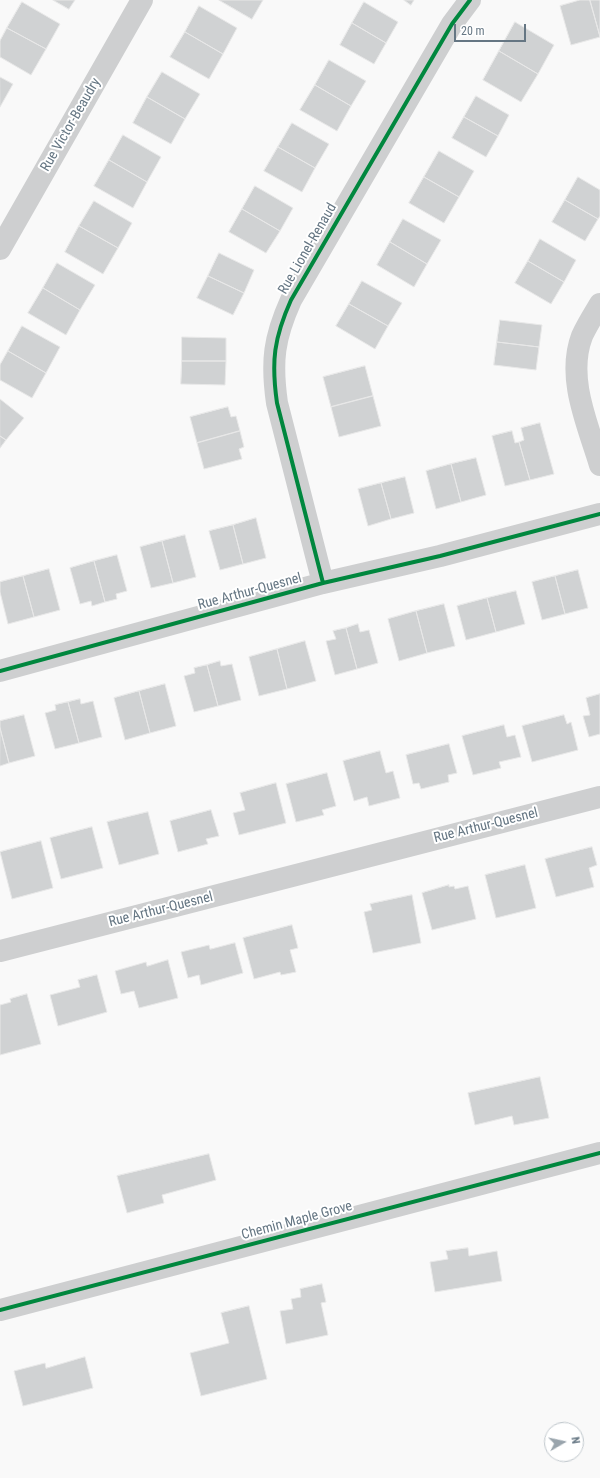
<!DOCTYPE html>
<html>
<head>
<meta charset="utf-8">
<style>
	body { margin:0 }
	#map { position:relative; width:600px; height:1478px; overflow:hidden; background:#f9f9f9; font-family:"Roboto Condensed",sans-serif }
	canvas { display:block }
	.north { position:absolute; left:544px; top:1422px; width:40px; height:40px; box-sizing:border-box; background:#fff; border:1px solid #c1c8cd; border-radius:50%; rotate:81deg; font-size:11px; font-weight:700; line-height:16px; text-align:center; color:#657683 }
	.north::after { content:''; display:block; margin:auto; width:14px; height:18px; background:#99a4ac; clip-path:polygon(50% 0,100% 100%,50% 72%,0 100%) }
	.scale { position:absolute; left:454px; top:24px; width:72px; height:18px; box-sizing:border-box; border:2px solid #657683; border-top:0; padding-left:5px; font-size:12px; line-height:14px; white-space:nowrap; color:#657683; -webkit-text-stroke:3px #fff; paint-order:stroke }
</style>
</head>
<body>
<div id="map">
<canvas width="600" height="1478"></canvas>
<div class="north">N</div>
<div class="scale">20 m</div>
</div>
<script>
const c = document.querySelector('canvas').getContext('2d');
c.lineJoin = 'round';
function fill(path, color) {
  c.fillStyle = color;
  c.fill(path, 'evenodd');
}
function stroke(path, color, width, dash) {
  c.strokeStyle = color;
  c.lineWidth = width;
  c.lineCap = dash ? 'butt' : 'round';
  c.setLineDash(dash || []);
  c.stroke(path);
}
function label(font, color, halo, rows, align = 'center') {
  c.font = font + ' "Roboto Condensed",sans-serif';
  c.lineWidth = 4;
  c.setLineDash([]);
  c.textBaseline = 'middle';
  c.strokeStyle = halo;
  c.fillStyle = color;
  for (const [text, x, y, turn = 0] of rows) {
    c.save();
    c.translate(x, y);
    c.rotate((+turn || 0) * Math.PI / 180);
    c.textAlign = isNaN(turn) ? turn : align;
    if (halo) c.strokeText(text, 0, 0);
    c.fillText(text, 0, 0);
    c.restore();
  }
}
const building = new Path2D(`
	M53,0h22l-6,9z
	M219,0h44l-11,19z
	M404,0h10l-3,5z
	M580,0h10l10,37 -29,8 -11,-39z
	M590,0h10v36z
	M22,2l38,22 -14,25 -39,-21z
	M364,2l34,20 -12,21 -34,-20z
	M199,6l38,22 -14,26 -38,-22z
	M515,22l39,23 -16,29 -39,-23z
	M352,23l34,20 -12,21 -34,-19z
	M7,28l39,21 -15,26 -31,-18v-16z
	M185,32l38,22 -14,25 -39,-22z
	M499,51l39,23 -17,28 -38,-22z
	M329,60l37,21 -15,25 -36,-21z
	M162,72l38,22 -15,25 -38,-22z
	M0,77l13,7 -13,23z
	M315,85l36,21 -14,25 -37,-21z
	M476,96l33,19 -11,21 -34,-19z
	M147,97l38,22 -14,25 -38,-21z
	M464,117l34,19 -12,21 -34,-19z
	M292,123l37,21 -14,24 -37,-21z
	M123,135l38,22 -14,25 -38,-22z
	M278,147l37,21 -13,24 -38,-21z
	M439,151l35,20 -15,26 -35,-20z
	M109,160l38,22 -14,26 -39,-22z
	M424,177l35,20 -15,26 -35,-20z
	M578,177l22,13v26l-2,3 -33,-19z
	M255,186l38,22 -13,23 -38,-22z
	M565,200l33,19 -13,22 -33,-19z
	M94,201l38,22 -14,25 -39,-22z
	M242,209l38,22 -14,22 -37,-21z
	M403,219l38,21 -14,24 -37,-22z
	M79,226l39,22 -15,26 -38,-22z
	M540,239l36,21 -12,22 -36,-21z
	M390,242l37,22 -13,23 -37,-22z
	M219,253l35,17 -10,23 -36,-17z
	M528,261l36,21 -13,22 -36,-21z
	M57,263l38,22 -15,25 -37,-22z
	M208,276l36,17 -11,22 -36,-17z
	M362,281l40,22 -14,23 -39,-22z
	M43,288l37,22 -14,25 -38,-22z
	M349,304l39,22 -13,23 -39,-23z
	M500,320l42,5 -3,22 -42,-5z
	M22,326l38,21 -14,26 -38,-22z
	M182,337l44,1v23h-44z
	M497,342l42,5 -3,23 -42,-5z
	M8,351l38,22 -14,25 -32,-18v-15z
	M182,361h44l-1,24 -44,-1z
	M365,366l8,30 -42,11 -8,-30z
	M373,396l8,30 -42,11 -8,-30z
	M0,399l24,19 -18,22 -6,-4z
	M228,407l3,10 5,-1 4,15 -43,12 -7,-26z
	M540,423l14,51 -24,6 -11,-38 5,-2 -3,-12z
	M240,431l4,16 -5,2 3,10 -38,10 -7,-26z
	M512,431l3,12 4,-1 11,38 -25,6 -13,-50z
	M0,436l6,4 -6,8z
	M476,458l10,37 -25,7 -10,-38z
	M451,464l10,38 -25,7 -10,-38z
	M405,477l9,36 -23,6 -10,-36z
	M381,483l10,36 -23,7 -10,-37z
	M256,518l10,40 -23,6 -10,-39z
	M233,525l10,39 -23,6 -11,-39z
	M185,535l11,42 -23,6 -11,-42z
	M162,541l11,42 -22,5 -11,-41z
	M117,555l10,36 -11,3 1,5 -12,3 -11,-41z
	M94,561l11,41 -13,4 -1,-5 -11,3 -10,-36z
	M49,569l11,41 -26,7 -11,-41z
	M578,570l10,38 -23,6 -10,-38z
	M23,576l11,41 -26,7 -8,-32v-10z
	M555,576l10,38 -23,6 -10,-38z
	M516,591l9,33 -29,8 -9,-34z
	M487,598l9,34 -30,8 -9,-34z
	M444,604l11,42 -28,7 -11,-42z
	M416,611l11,42 -28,8 -11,-42z
	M358,624l2,8 9,-2 9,33 -21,6 -11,-41z
	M346,628l11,41 -22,6 -9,-34 10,-2 -3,-8z
	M305,641l11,40 -29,8 -10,-40z
	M277,649l10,40 -28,7 -10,-39z
	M220,661l1,5 11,-2 9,36 -23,6 -11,-41z
	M207,665l11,41 -24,6 -10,-36 11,-3 -1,-5z
	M165,684l11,42 -26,7 -11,-42z
	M139,691l11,42 -25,7 -11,-42z
	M600,694v40l-11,3 -6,-21 7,-1 -4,-17z
	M80,699l1,5 12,-3 9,36 -23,6 -11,-41z
	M68,702l11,41 -24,6 -10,-36 11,-3 -1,-5z
	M24,715l11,41 -26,7 -9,-35v-7z
	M564,715l3,9 4,-2 7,28 -46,12 -10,-36z
	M504,725l3,12 8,-2 6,22 -22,5 2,6 -28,7 -11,-39z
	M0,728l9,35 -9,3z
	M449,744l8,29 -9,2 1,7 -28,7 -2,-6 -6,1 -7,-29z
	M380,751l6,22 7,-2 7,27 -31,8 -2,-9 -13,4 -11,-40z
	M327,773l9,33 -14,4 2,5 -28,7 -10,-38z
	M276,783l10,40 -47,12 -6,-22 12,-3 -5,-17z
	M211,810l8,26 -13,3 2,5 -30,8 -8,-31z
	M148,812l11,42 -40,11 -12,-43z
	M92,827l11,41 -42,11 -11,-41z
	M41,841l12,47 -41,11 -12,-47z
	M592,847l5,18 -8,3 5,19 -38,10 -11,-38z
	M525,865l11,43 -40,10 -11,-43z
	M449,885v2l5,-1 1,3 13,-3 8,33 -44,11 -10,-37z
	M412,895l9,48 -48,10 -9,-41 8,-2 -2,-6z
	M292,925l6,23 -8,2 6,22 -15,3 -1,-3 -26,7 -11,-41z
	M235,943l8,30 -42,12 -2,-10 -11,3 -7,-26 28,-7 1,4z
	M168,960l10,38 -39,10 -5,-17 -13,3 -6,-23 31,-9 1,4z
	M97,975l10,37 -49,14 -8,-31 30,-8 -2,-7z
	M27,994l14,50 -41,11v-50l11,-3 -1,-3z
	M540,1077l9,41 -35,7 -2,-9 -37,9 -7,-32z
	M209,1154l7,26 -54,15 2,8 -37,10 -10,-37z
	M468,1248l1,8 28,-5 5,30 -67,11 -5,-30 18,-3 -2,-8z
	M322,1284l4,18 -5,1 7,32 -42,9 -6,-33 13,-2 -2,-10 10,-2 -1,-8z
	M249,1306l18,73 -66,17 -11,-43 39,-10 -8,-30z
	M85,1357l8,31 -70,18 -9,-35 31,-8 1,5z`);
fill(building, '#d0d2d3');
stroke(building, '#e8e8e8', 1);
stroke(new Path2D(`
	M0,249l142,-249
	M600,304c-6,10 -13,21 -18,32 -16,42 6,89 18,129
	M323,583l-46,-180c-6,-42 -3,-65 14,-103l161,-276 18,-24
	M0,671l323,-88 117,-27 160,-42
	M0,951l600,-154
	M0,1310l600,-157`), '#cecfd0', 22);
stroke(new Path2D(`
	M323,583l-46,-180c-6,-42 -3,-65 14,-103l161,-276 18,-24
	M0,671l323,-88 117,-27 160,-42
	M0,1310l600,-157`), '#00873e', 4);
label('14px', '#657683', '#fff', [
	["Rue Victor-Beaudry",71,125,-60],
	["Rue Lionel-Renaud",308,249,-60],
	["Rue Arthur-Quesnel",250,592,-15],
	["Rue Arthur-Quesnel",486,826,-14],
	["Rue Arthur-Quesnel",161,910,-14],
	["Chemin Maple Grove",297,1221,-15]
]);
</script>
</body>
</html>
